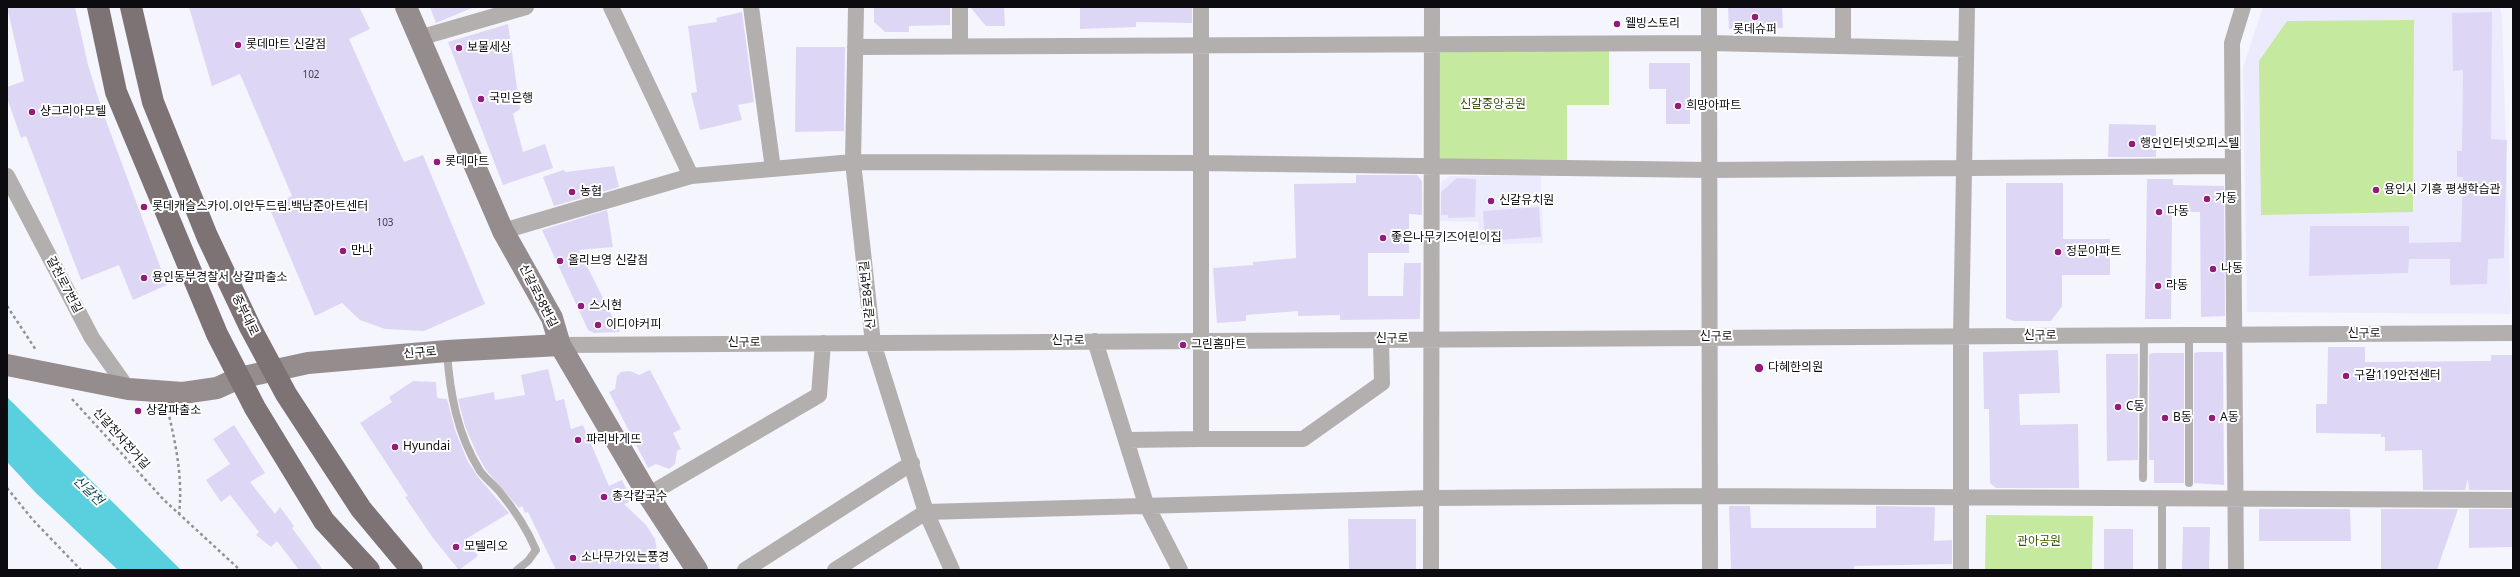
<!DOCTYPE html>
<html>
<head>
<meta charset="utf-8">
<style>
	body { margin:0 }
	#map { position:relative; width:2520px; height:577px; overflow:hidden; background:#f5f5fe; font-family:"Noto Sans",sans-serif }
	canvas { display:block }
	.frame { position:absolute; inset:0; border:8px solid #0c0c10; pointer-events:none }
</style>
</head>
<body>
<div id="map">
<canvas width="2520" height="577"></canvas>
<div class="frame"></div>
</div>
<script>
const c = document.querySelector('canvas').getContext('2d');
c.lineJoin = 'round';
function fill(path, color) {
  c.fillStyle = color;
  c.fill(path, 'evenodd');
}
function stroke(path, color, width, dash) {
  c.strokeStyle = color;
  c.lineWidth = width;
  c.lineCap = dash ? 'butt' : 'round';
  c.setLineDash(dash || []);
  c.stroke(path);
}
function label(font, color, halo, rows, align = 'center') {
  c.font = font + ' "Noto Sans","Noto Sans KR",sans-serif';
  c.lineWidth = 4;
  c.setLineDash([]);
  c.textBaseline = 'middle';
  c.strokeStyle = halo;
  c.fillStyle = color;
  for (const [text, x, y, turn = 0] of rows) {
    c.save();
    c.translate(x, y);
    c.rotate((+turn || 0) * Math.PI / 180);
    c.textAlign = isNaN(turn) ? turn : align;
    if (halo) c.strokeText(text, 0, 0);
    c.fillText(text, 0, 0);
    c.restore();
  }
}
fill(new Path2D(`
	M2263,7h237l2,10 9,297 -264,-2 -4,-245z
	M1450,176h91l2,67 -65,2v-23l-38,-1 1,-39z`), '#ebebfd');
fill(new Path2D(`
	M2414,20l-1,192 -152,3 -2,-154 28,-40z
	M1432,43l177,1v61h-42v63l-136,-1z
	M1986,515l107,1 -1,54h-107z`), '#c5e99f');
fill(new Path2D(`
	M7,397l174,173h-63l-82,-77 -29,-31z`), '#5acfde');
fill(new Path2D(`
	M7,7h68l13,58 14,45 65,175 -34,15 -14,-35 -38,15 -55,-144 -5,2 -14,-40v-11l17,-6z
	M189,7h170l11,22 -21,10 55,123 19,-7 62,149 -61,27 -39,-2 -25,-9 -18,-17 -27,13 -46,-109 23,-11 -52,-122 -28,12z
	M430,7h44l-38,16z
	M874,7h76v18l-41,1v6h-24l-11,-10z
	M970,7h34l1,19h-19z
	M1080,7h112v16l-56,-1v5l-56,2z
	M1728,7h54l1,21 -54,1z
	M742,12l12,90 -16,3 4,15 -42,10 -9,-37 6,-1 -9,-66 29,-4 -1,-4z
	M2492,12l-1,127 16,1 -3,118 -16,1 -1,25 -37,1v-26h-41l-1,14 -99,3 1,-50h99v17l52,-1 2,-65h-6v-26h5l1,-81 -10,1 -1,-58z
	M508,24l12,85 -7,5 10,38 22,-8 8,24 -50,17 -55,-143z
	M796,47h49l-1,84 -49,1z
	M1649,63h41v61h-24v-35h-17z
	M2109,124l47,1v32h-48z
	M614,166l5,21 -65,19 -11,-29 20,-7 3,2z
	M1356,175h61l5,6v34l-13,-1v39h-41v43h35l1,-33h17l-1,56 -80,1v-5l-42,1v-5l-52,4v6l-29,2 -4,-55 40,-3v-3l43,-4 -2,-74 62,-1z
	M1457,178l19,1 -1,38 -27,1v-3h-7v-23z
	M2147,179h26v6l51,1 1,130 -24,1 -1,-105h-28l-1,107h-26z
	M2006,183h57v56h47v36h-48v31l-11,15h-37l-8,-3z
	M1539,207l2,30 -56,4 -2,-30z
	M607,210l6,37 -34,3 41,82 -26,1 -6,-3 -46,-100z
	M2328,347h37v15l126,-1v-6h22v135h-44l-1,-11 -3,11h-42l-1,-40 -37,1v-14h-4v-3l-65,-1v-29h11z
	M2058,350l2,43 -41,1 1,31 58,-1 1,64h-83l-6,-5 -1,-74h-5l-1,-57z
	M2200,352h23l1,133 -30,-2v-130z
	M2154,353h30v130h-30v-23h-5v-106z
	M2106,354h32v106l-31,1z
	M548,369l8,32 8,-2 7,30 12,-4 26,61 13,-6 10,21 -8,3 22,21 9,14 5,31h-104l-28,-58 -3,1 -3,-7 -3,2 -33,-38 -9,-16 -12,-28 -7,-27 36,-7 1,8 30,-5 -4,-20z
	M650,370l31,59 -8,4 8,16 -4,2 -2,13 -6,5 -13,-5 -8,4 -39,-76 6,-3 2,-13 4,-4 9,-1 9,4z
	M413,381l23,1 1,16 10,1 8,31 12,30 11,17 31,36 -43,26 12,17 -19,14 -26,-32 -28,-41 3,-1 -48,-73 32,-21 -3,-5z
	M234,425l31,48 -15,9 25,32 5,-7 14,19 -2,2 31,42h-24l-22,-29 -6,6 -15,-12 3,-3 -29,-37 -9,7 -15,-22 24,-16 -17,-25z
	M1729,506h21l1,22h125v-22l59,1 -1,34 18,-1v24l-98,2v4h-123z
	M2259,509h91l1,32h-92z
	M2381,509h77l-21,61h-56z
	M2469,509h44v38l-44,1z
	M1348,519h68v51h-67z
	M2183,527h27l-1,43h-27z
	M2104,529h29v41h-29z`), '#ded6f5');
stroke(new Path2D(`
	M7,306l29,44
	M72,399l92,101 76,70
	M168,411c8,34 15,68 11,103
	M7,488l26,32 48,50`), '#919198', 2.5, [3, 3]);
stroke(new Path2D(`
	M447,352c3,42 10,82 33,119 5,7 13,13 19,20 15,18 28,38 37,59l-8,11 -11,9
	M2143,478l1,-143
	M2189,483v-148
	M2162,570v-71`), '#b4afaf', 8);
stroke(new Path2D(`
	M611,7l80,169
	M751,7l22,162
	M856,7l-3,155 20,181 53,169 26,58
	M960,7v39
	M1201,7v432h102l79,-56 -1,-43
	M1709,7l1,563
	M419,38l107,-31
	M1843,46v-39
	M855,47l854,-4 257,6
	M7,176l85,162 36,51
	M503,231l188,-55 162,-14 348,1 508,7 524,-4
	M1095,341l51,163 34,66
	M560,345l1953,-12
	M1126,440l75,-1
	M648,495l171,-100 4,-52
	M745,570l167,-107
	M835,570l91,-58 505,-14 279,-2 803,4
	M1431,570l1,-563
	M1961,570v-234l6,-329
	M2236,570l-4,-527 11,-36`), '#b4afaf', 16);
stroke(new Path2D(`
	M406,7l97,224 49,87 8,27 88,150 49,75
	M7,365l121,24 55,4 34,-5 22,-10 69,-15 139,-12 113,-6`), '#948c8d', 22);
stroke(new Path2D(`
	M98,7l18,85 101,242 38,74 69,113 45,49
	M131,7l22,95 54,134 43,91 36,67 75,115 51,61`), '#7d7374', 22);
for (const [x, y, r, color] of [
	[1755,17,4,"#931b79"],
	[1617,24,4,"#931b79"],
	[238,45,4,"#931b79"],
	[459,48,4,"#931b79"],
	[481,99,4,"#931b79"],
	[1678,106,4,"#931b79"],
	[32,112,4,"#931b79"],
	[2132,144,4,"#931b79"],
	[437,162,4,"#931b79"],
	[2376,190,4,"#931b79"],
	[572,192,4,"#931b79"],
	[2207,199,4,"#931b79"],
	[1491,201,4,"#931b79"],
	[144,207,4,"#931b79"],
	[2159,212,4,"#931b79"],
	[1383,238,4,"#931b79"],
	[343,251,4,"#931b79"],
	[2058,252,4,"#931b79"],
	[560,261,4,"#931b79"],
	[2213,269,4,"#931b79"],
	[144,278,4,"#931b79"],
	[2158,286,4,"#931b79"],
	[581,306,4,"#931b79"],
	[598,325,4,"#931b79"],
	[1183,345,4,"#931b79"],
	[1759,368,5,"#931b79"],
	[2346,376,4,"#931b79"],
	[2118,407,4,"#931b79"],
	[138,411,4,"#931b79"],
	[2165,418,4,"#931b79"],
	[2212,418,4,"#931b79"],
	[578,440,4,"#931b79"],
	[395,447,4,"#931b79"],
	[604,497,4,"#931b79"],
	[456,547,4,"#931b79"],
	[573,558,4,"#931b79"]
]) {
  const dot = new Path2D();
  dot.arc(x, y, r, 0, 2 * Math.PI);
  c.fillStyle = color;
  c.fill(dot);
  stroke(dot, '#fff', 1.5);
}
label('10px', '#403e49', null, [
	["102",311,75],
	["103",385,223]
]);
label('12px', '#0c0c10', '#fff', [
	["웰빙스토리",1625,24],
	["롯데슈퍼",1755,30,"center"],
	["롯데마트 신갈점",246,45],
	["보물세상",467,48],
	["국민은행",489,99],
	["희망아파트",1686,106],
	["샹그리아모텔",40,112],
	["행인인터넷오피스텔",2140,144],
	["롯데마트",445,162],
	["용인시 기흥 평생학습관",2384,190],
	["농협",580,192],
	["가동",2215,199],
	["신갈유치원",1499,201],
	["롯데캐슬스카이.이안두드림.백남준아트센터",152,207],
	["다동",2167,212],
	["좋은나무키즈어린이집",1391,238],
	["만나",351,251],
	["정문아파트",2066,252],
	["올리브영 신갈점",568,261],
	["나동",2221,269],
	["용인동부경찰서 상갈파출소",152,278],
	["라동",2166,286],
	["스시현",589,306],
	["이디야커피",606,325],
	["그린홈마트",1191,345],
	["다혜한의원",1768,368],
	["구갈119안전센터",2354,376],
	["C동",2126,407],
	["상갈파출소",146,411],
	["B동",2173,418],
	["A동",2220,418],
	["파리바게뜨",586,440],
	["Hyundai",403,447],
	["총각칼국수",612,497],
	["모텔리오",464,547],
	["소나무가있는풍경",581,558]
], 'left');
label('12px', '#375602', '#fff', [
	["신갈중앙공원",1493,105],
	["관아공원",2039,542]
]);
label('12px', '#0c0c10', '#fff', [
	["갈천로7번길",64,285,62],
	["신갈로84번길",868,295,-96],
	["신갈로58번길",538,296,63],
	["중부대로",245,315,64],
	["신구로",2364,334],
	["신구로",2040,336],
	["신구로",1716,337],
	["신구로",1392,339],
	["신구로",1068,341],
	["신구로",744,343],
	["신구로",420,353,-5],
	["신갈천자전거길",121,439,48]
]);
label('italic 13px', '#10454c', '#fff', [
	["신갈천",88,491,44]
]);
</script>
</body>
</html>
